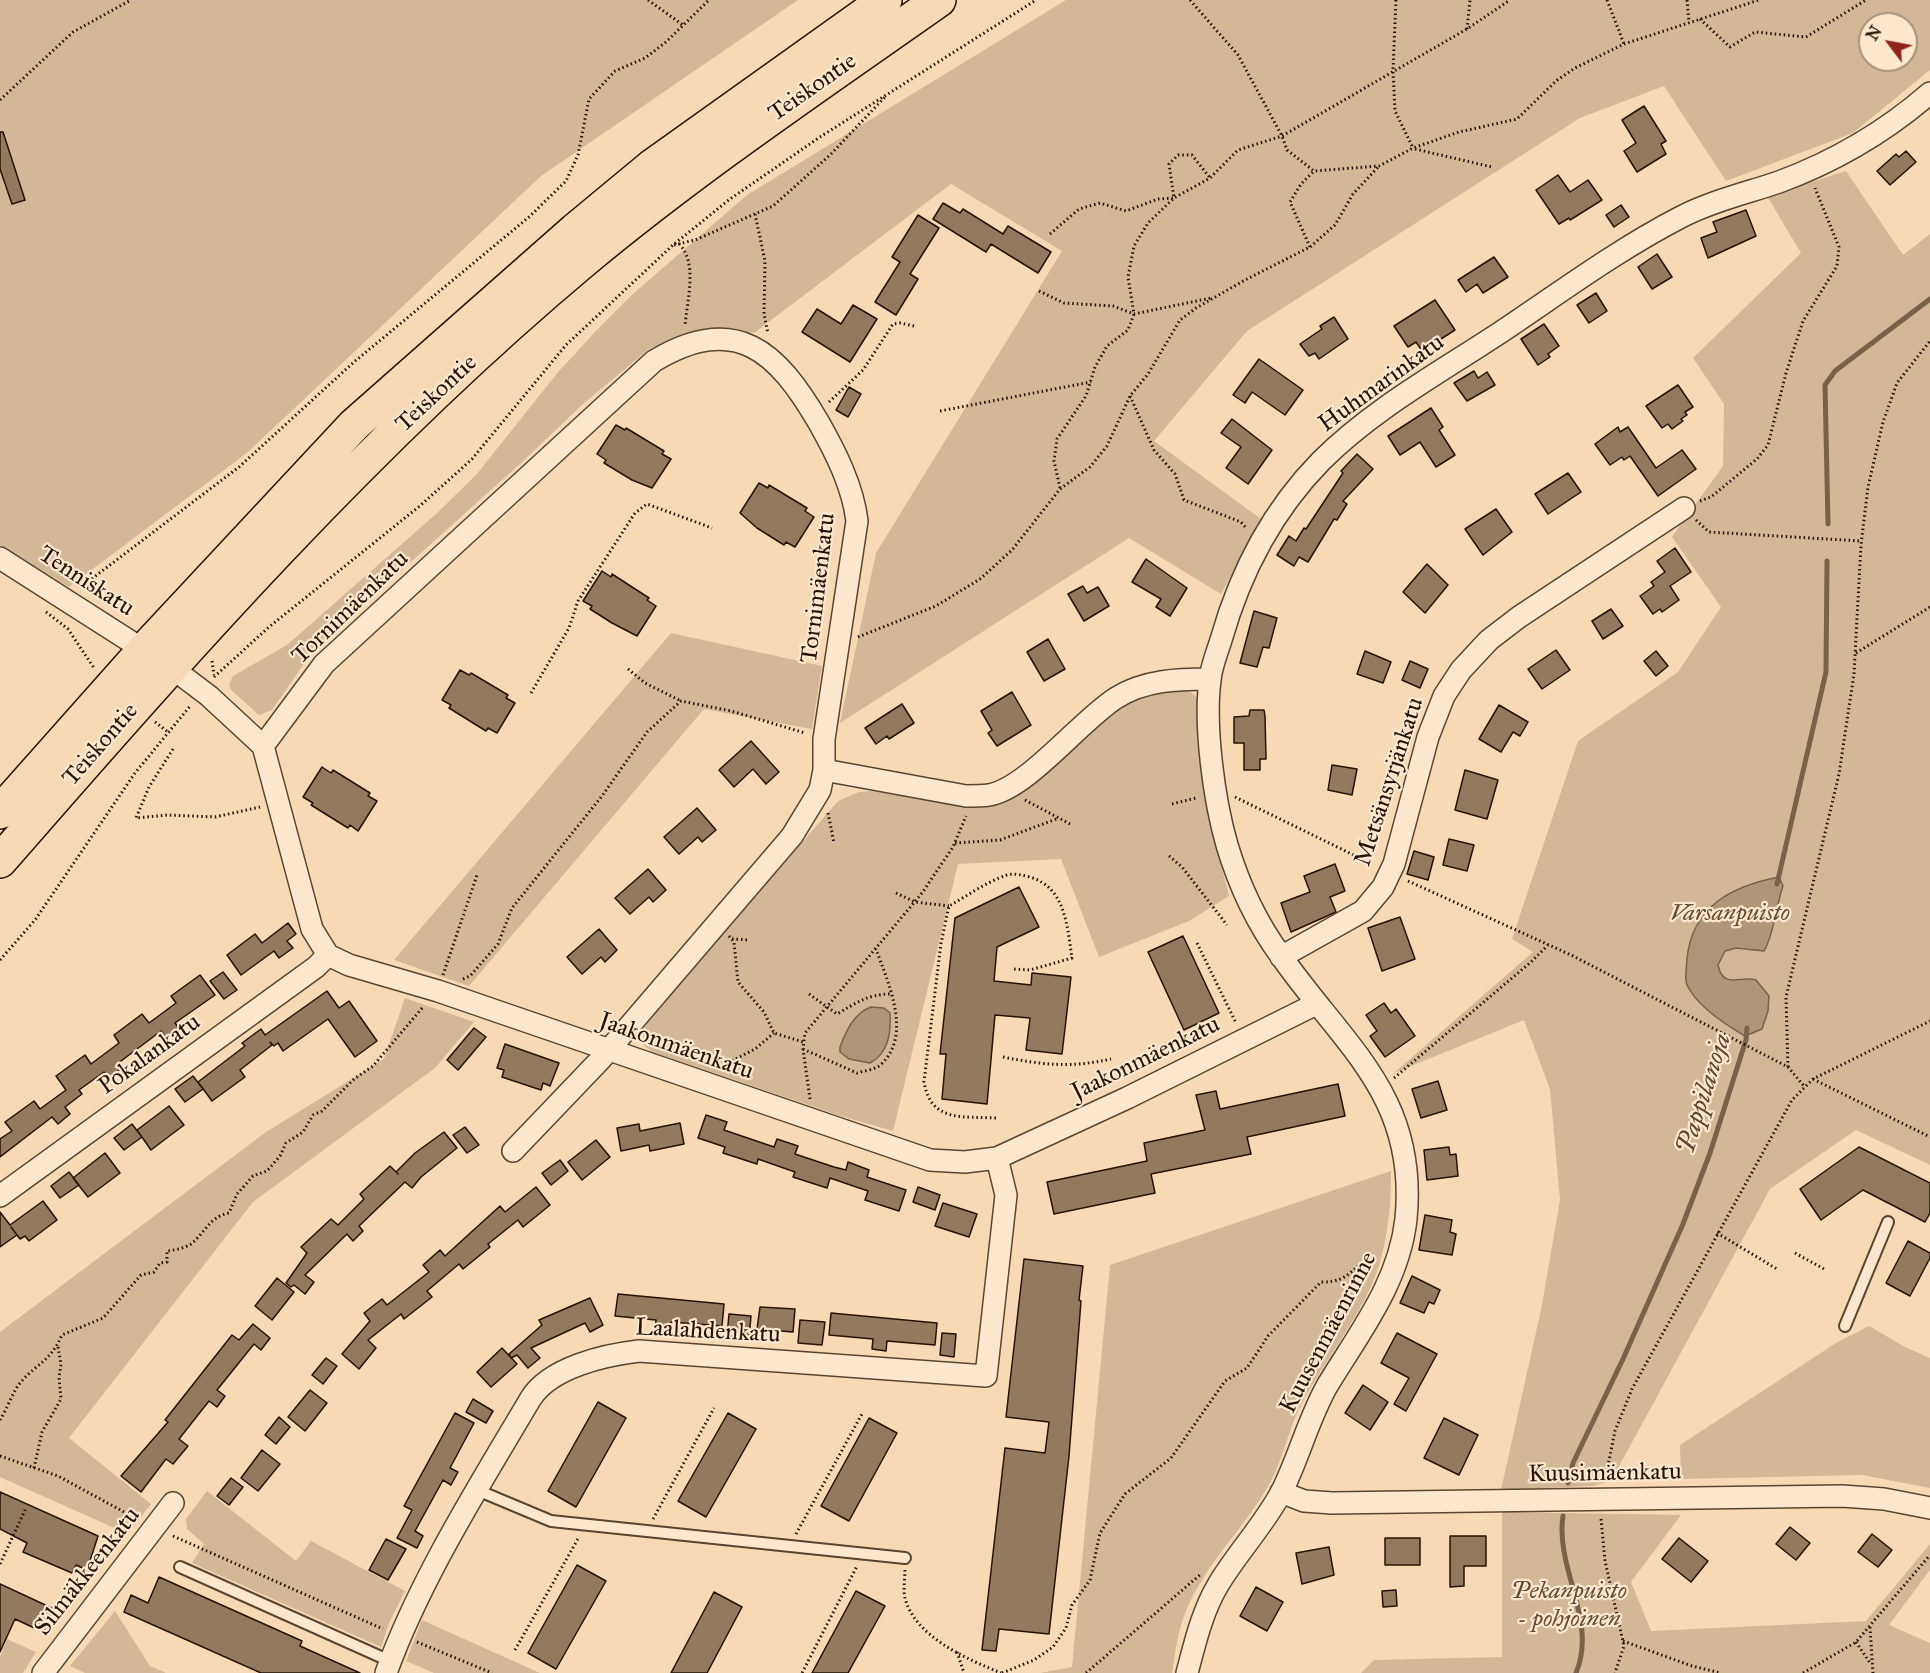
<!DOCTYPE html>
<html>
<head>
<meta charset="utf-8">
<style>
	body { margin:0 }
	#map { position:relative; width:1930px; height:1673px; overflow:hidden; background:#f7dab3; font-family:"IM FELL Great Primer",serif }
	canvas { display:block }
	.north { position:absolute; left:1858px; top:12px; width:60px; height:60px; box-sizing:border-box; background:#fae7ce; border:2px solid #a5927d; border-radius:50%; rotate:302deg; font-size:16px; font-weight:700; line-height:24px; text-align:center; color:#251304 }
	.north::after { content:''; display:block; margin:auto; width:21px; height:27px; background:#8f2418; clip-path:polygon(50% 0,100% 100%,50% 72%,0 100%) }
</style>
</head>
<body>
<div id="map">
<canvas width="1930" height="1673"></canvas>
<div class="north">N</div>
</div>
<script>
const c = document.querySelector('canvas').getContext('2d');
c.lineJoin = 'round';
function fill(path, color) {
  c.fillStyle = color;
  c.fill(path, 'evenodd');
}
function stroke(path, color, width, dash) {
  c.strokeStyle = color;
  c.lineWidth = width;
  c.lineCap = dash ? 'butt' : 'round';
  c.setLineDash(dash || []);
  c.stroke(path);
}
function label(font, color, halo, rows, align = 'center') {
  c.font = font + ' "IM FELL Great Primer",serif';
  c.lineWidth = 4.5;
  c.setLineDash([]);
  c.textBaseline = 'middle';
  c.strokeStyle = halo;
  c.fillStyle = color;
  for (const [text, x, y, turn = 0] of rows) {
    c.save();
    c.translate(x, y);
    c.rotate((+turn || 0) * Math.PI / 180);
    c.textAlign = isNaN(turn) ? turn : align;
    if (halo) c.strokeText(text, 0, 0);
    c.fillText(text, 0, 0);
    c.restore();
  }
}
fill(new Path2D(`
	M0,0h798l-257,176 -293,276 -179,135 -69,-42z
	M1066,0h864v70l-77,63 -127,48 -62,-95 -84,32 -333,213 -93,110 107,78 -40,75 -92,-56 -289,185 36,-170 186,-302 -111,-67 -197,149 -43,-5 -36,9 -26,12 -67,56 -61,58 -178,160 -33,32 -38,55 -13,5 -29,-26 -1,-5 4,-8 54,-31 149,-131 40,-39 83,-104 37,-40 37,-37 114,-99zM1870,24h36v36h-36z
	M1846,171l57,84 27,-21v931l-74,-35 -86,59 -159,292 -19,5 -91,4 41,-185 18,-105 -10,-111 -26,-69 -130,53 139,-121 -21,-13 66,-198 100,-69 43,-65 -49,-70 51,-71 1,-62 -31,-46 108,-105 -34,-57z
	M671,633l151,33 -10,63 -108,-20 -235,277 -75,-26z
	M1181,689l11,4 7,7 14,132 16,64 -40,25 -90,36 -38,-98 -103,5 -65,267 -52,-15 -188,-64 -9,-6 -1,-16 9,-15 186,-214 21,-9 13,-1 88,14 174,-105 22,-8z
	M405,998l69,24 -39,46 -182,134 -184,236 82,66 -23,30 -128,-57v-145l266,-200 118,-73z
	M1391,1171c0,45 -5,88 -26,128 -20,38 -47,72 -66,110 -13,28 -18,58 -35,84 -26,42 -65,79 -81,126 -6,18 -8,36 -11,54h-132l32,-6 38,-402z
	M1869,1326l36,21 25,11v130l-68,-13 -181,4 -1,-34 156,-102z
	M207,1491l89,70 15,-20 94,50 -16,32 -8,24 -189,-84 12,-19 -17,-15 -1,-10z
	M1502,1512l179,3 -50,67 20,49 215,-10 64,-77v26l-41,55 41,18v30h-569l13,-13 128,-3z
	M115,1611l35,55 16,7h-81l-15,-7z
	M422,1620l118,53h-106l-28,-12z
	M7,1639l29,13 -13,21h-23v-16z`), '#d3b895');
const water = new Path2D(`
	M1779,877l4,9c-7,19 -9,49 -19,65l-28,-3 -11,3 -7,14c5,25 23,10 38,15l13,16 -1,15 -6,18 -17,7c-19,-11 -48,-30 -58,-51 -3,-7 0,-19 0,-27 6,-53 46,-72 92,-81z
	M871,1007l13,1 6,5c1,19 -1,40 -20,50l-21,-4 -9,-7v-5c6,-16 14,-34 31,-40z`);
fill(water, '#b09678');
stroke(water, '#78624a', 1.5);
stroke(new Path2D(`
	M1828,524l-3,-139 10,-14 95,-72
	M1777,884l49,-212 1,-111
	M1568,1483l5,-20 50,-104 60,-135 27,-71 36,-113 1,-12
	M1563,1516c-8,53 35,105 13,157`), '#78624a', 5);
const building = new Path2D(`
	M1644,106l22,35 -5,3 5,10 -29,18 -13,-21 12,-8 -14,-23z
	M0,132h3l22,68 -13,4 -12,-35z
	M1906,151l10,11 -26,23 -13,-14 19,-17 3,3z
	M1558,175l12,17 18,-12 14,20 -32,20 -1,-2 -10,6 -23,-34z
	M943,203l17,10 3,-4 40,25 5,-8 43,26 -13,21 -47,-29 -5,8 -53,-33z
	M1621,205l8,12 -15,10 -8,-12z
	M1746,210l10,26 -48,22 -7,-20 16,-6 -4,-10z
	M918,215l21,13 -29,46 8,5 -22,36 -21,-13 25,-40 -8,-5z
	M1657,254l15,23 -20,12 -14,-22z
	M1494,257l14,20 -25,16 -6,-9 -11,8 -8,-12z
	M1596,293l11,18 -18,12 -12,-18z
	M1435,300l20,30 -33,21 -6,-9 -8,5 -14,-21z
	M853,305l24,14 -27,43 -48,-30 15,-23 24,15z
	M1334,317l14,22 -29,20 -4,-6 -6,3 -9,-12 22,-15 -2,-3z
	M1544,324l15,22 -11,8 2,3 -12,8 -17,-26z
	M1259,359l44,31 -18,25 -33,-23 -7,11 -12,-8z
	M1474,371l4,7 9,-6 8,13 -28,16 -13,-18z
	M1678,385l15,22 -8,5 2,3 -6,4 2,2 -11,8 -4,-5 -6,4 -16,-22z
	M849,387l12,7 -13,23 -12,-7z
	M1431,408l12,19 -4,3 16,25 -19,12 -16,-25 -20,13 -12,-19z
	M1232,419l40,31 -24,34 -22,-16 15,-21 -20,-14z
	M616,425l9,5 1,-2 38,23 -2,3 9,5 -19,29 -20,-8 -28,-17 2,-3 -9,-6z
	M1618,427l2,5 8,-5 28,41 26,-18 14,19 -38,27 -28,-40 -6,4 -2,-3 -12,8 -15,-21z
	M1357,454l16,15 -30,32 4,3 -10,16 -3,-1 -26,43 -9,-5 -5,9 -17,-11 12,-19 7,5 8,-13 2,1 37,-56 -2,-2z
	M1568,473l13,19 -33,22 -13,-20z
	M759,483l9,5 1,-3 38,23 -2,3 9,6 -19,30 -9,-5 -2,3 -27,-17 -17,-15z
	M1496,509l16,23 -29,23 -18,-26z
	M1675,548l16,24 -21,14 9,14 -17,12 -2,-3 -7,5 -13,-18 14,-10 -3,-4 14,-10 -8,-11z
	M1146,559l41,29 -17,28 -14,-9 5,-8 -29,-17z
	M1427,564l21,21 -23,28 -22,-21z
	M602,571l9,6 1,-3 37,24 -2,2 9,6 -19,30 -25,-13 -22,-14 2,-3 -9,-5z
	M1083,586l4,7 11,-6 11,19 -25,15 -16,-27z
	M1611,609l12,17 -20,13 -11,-18z
	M1254,611l23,7 -8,30 -6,-1 -6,20 -17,-4z
	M1048,639l17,30 -21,12 -17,-29z
	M1556,650l14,20 -28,19 -14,-20z
	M1365,651l26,11 -8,21 -26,-9z
	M1656,651l12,15 -12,10 -12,-15z
	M1410,661l18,8 -8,19 -18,-8z
	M460,670l9,5 2,-2 37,22 -2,3 9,5 -18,30 -9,-5 -2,3 -37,-23 2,-3 -9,-5z
	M1012,692l19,33 -34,21 -9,-13 4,-3 -11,-19z
	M902,704l12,19 -25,16 -2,-3 -11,8 -11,-16z
	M1499,705l29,17 -8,14 -7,-4 -12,20 -22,-13z
	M1250,710h14l1,6 1,43h-6v11h-16v-27h-10v-26l15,-1z
	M751,741l28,31 -13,12 -13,-15 -19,18 -15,-17z
	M1332,765l25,4 -5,26 -24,-5z
	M322,767l9,6 2,-3 37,23 -2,3 9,5 -19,30 -8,-6 -2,3 -37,-23 2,-2 -10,-6z
	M1465,770l33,10 -11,39 -32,-9z
	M697,808l19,22 -14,12 -4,-5 -19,17 -15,-17z
	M1449,839l25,6 -7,26 -24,-6z
	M1414,851l20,6 -6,23 -21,-6z
	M1335,864l10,27 -15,6 6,15 -45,20 -10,-29 29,-11 -6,-16z
	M648,869l18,21 -13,12 -4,-5 -19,17 -15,-16z
	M1019,887l20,40 -42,20 -3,34 37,4 1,-12 39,4 -9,77 -36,-4 4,-32 -35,-3 -8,89 -45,-5 4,-45h-6l15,-136z
	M1400,917l15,42 -33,12 -14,-43z
	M288,923l8,11 -9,7 6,7 -14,10 -5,-7 -33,24 -14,-20 28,-21 7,9z
	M599,929l18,21 -12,12 -4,-5 -19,17 -15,-17z
	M1183,936l36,77 -35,17 -36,-78z
	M223,972l14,18 -13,9 -14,-18z
	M200,975l15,20 -40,28 4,5 -13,10 -5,-7 -44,33 4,5 -12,10 -5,-7 -25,18 3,4 -17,13 5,7 -12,10 -6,-7 -52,40v-18l12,-8 -7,-9 29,-21 6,8 26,-19 -10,-14 29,-21 6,9 28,-21 -5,-8 28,-21 7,9 27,-20 -5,-7z
	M327,991l12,17 10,-7 28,40 -22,16 -27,-38 -45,32 -5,-8 -4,3 -4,-4 2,3 -32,25 5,7 -33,24 -14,-19 47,-36 -3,-3 19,-14 4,6z
	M1384,1003l7,10 5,-4 19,27 -30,21 -15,-21 7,-5 -11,-16z
	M474,1028l12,9 -28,33 -11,-10z
	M505,1044l54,19 -9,23 -7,-3 -2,7 -39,-13 2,-7 -7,-2z
	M193,1076l10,13 -18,13 -10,-13z
	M1438,1081l9,29 -26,8 -9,-29z
	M1338,1084l7,32 -98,21 4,17 -100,20 4,19 -101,21 -7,-32 100,-21 -3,-18 61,-13 -9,-35 20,-4 4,18z
	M169,1106l15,19 -33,25 -14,-20z
	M706,1115l21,7 -3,8 50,17 3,-8 21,7 -3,8 39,13 12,3 2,-8 21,8 -2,7 39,13 -7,21 -34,-11 3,-9 -38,-13 -3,10 -34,-11 2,-5 -37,-13 -1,5 -34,-11 2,-6 -27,-9z
	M680,1123l4,21 -34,7 -1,-6 -28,6 -4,-23 22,-4 1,7z
	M132,1124l10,13 -18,13 -10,-12z
	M465,1127l14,18 -12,8 -14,-18z
	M444,1132l13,16 -36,29 -9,11 -7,-6 -46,44 4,5 -10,10 -6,-7 -42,41 9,7 -9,12 -11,-9 -3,2 -5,-4 21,-30 -6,-6 30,-28 7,6 26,-26 -4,-5 30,-28 8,8 -2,-2 19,-19z
	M596,1140l14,17 -28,23 -14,-18z
	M1449,1147l1,8 6,-1 2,22 -31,4 -3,-30z
	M1859,1147l71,36v30l-5,9 -62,-32 -42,30 -21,-31z
	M105,1153l15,20 -32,24 -15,-19z
	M560,1160l8,11 -17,14 -9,-12z
	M69,1172l10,13 -19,13 -9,-12z
	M536,1187l14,18 -27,22 -5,-7 -30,24 2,3 -27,22 -4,-5 -32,27 5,6 -28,22 -3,-5 -33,26 8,8 -17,21 -17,-15 28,-33 -6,-8 18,-14 5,6 42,-33 -6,-7 17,-15 5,6 55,-50 5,6z
	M918,1187l22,8 -5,15 -22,-8z
	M43,1201l14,19 -28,21 -4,-5 -5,3 -9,-12 6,8 -17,12v-35l10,13z
	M943,1203l34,11 -8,23 -34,-11z
	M1425,1215l27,5 -2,12 6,2 -4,21 -33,-5z
	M1908,1241l22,12v5l-20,38 -24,-13z
	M1024,1259l59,7 -4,34 2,1 -12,155 -20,178 -50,-5 -3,22 -14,-1 23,-202 40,5 4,-31 -43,-5z
	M1412,1276l28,14 -6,14 -5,-2 -5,11 -24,-10z
	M277,1278l17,14 -22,28 -17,-14z
	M618,1294l106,10 -2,22 -51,-4 -1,9 -15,-1 1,-10 -41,-4z
	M590,1298l13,27 -13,7 -5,-9 -54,25 9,10 -12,10 -11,-13 -6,3 -2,-4 33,-29 -3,-5z
	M760,1307l35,2 -2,23 -36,-3z
	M831,1313l106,10 -2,22 -48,-4 -1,10 -14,-2 1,-10 -44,-4z
	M729,1314l22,2 -2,22 -22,-2z
	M800,1320l25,2 -3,23 -24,-2z
	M253,1324l17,14 -9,12 -7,-6 -37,46 8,6 -8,11 -8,-6 -30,38 9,7 -15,18 -7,-5 -25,33 -20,-16 47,-54 -3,-2 67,-85 7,5z
	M942,1333l14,1 -2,23 -14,-2z
	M1397,1333l40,21 -31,57 -12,-7 15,-26 -28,-15z
	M502,1348l15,16 -26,23 -14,-15z
	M326,1358l11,8 -14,18 -11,-9z
	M1363,1385l25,17 -18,28 -25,-17z
	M310,1390l17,13 -22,28 -17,-14z
	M473,1399l20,12 -7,12 -20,-11z
	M598,1402l28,16 -50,89 -28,-16z
	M455,1413l19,10 -24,45 8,4 -7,13 -8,-5 -28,51 8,5 -6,12 -20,-10 15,-28 -8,-4z
	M728,1413l28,16 -50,88 -28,-16z
	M279,1417l11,10 -14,17 -11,-9z
	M869,1418l28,15 -48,88 -28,-15z
	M1444,1418l34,17 -19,40 -35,-17z
	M262,1450l18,14 -22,27 -17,-13z
	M231,1478l12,9 -14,18 -12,-9z
	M0,1492l98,44 -11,34 -11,-5 -4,8 -49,-21 4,-9 -27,-14z
	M1790,1527l20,16 -14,17 -20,-16z
	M1872,1534l20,16 -14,17 -20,-15z
	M1450,1536h36v30h-22v20l-14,1z
	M1385,1538h35v27h-35z
	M1679,1538l29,23 -17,21 -29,-23z
	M386,1539l20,10 -18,31 -19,-10z
	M1329,1547l5,28 -32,9 -6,-31z
	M577,1565l29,16 -50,88 -28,-16z
	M159,1577l143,64 -2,5 60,27h-99l-137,-61 7,-17 17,8z
	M0,1584l54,25 -11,23 -28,-13 -15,33z
	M1256,1587l27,15 -16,29 -27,-15z
	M1396,1590l1,16 -14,1 -1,-16z
	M856,1591l29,15 -37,67h-36z
	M714,1592l28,15 -35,66h-36z`);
fill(building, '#927a5f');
stroke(building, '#251304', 1.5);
const service = new Path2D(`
	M1845,1326l43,-104
	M477,1490l74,31 354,37
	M180,1567l210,94`);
const minor = new Path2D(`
	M0,558l172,110 37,28 54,50 49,183 16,26 21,10 89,26 492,169 35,2 32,-4 130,-60 189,-94
	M263,746l61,-82 330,-303c82,-49 123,-10 165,62 17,30 34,64 38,98l-33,218v31l-4,20 -28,46 -191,223 -88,92
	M824,770l142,26c7,0 15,0 23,-1 39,-7 91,-74 127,-97 28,-18 62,-19 94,-19
	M1281,957l82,-46 20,-24 11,-23 34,-127 16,-41 17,-26 28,-30 30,-23 165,-109
	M0,1196l316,-229 12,-12
	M1281,1492l23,9 28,2 510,-7 42,3 46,9
	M43,1673l130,-170
	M386,1673c34,-94 94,-189 145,-275 20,-31 74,-43 108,-47l347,25 20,-181 -9,-37
	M1187,1673c8,-30 15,-61 31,-88 19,-32 46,-60 64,-94 17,-34 26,-71 45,-105 32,-53 72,-103 79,-167 12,-123 -62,-173 -125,-263 -25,-34 -42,-71 -54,-111 -13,-45 -23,-119 -17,-165 1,-13 7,-27 11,-40 19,-67 51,-129 100,-179 51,-51 116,-87 177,-127 60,-40 119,-84 183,-117 31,-16 66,-24 98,-35 57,-21 105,-49 151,-89`);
const trunk = new Path2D(`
	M0,812l144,-162 210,-225 221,-195 76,-63 234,-167
	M0,861c183,-210 368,-420 582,-599 113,-94 236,-177 357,-262`);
stroke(service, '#5a4530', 14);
stroke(minor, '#5a4530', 24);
stroke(trunk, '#251304', 36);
stroke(new Path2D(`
	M648,0l35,25
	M1190,0l48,55 44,81 5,14 27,21 65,-5 34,-18 46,-16 58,-13 39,-38 19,-13 49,-24 135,-44
	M1396,0l-3,70 2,41 18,37
	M1607,0l17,44
	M1687,0l2,22
	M1700,19l30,28 25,-15 51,5 60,-37
	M1467,29l3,-29
	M0,100l73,-68 58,-32
	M1415,149l77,18
	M755,214l10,47 -1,53 4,20
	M1050,234l29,-25 21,-6 26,8 32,-12 16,-1 -5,-34 9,-9h14l18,23
	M679,244c19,18 8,57 6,82
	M674,245l21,-5 78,-34 57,-51 55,-58
	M1310,247l-20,-45 11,-18 12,-12
	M1039,291l25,12 49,3 21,8 77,-16
	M1130,396l24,54 21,24 9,26 57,22 6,7
	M829,402l34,-32 30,-46 7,-1 14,3
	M940,411l151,-29
	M1060,488l-6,-27 3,-22 29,-43 9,-29 12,-21 21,-16 6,-16 -6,-37 6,-31 14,-23 26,-25 36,-20 28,-28 44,-14 185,-107 43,-29
	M1700,501l11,-4 46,-38 11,-14 18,-72 17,-52 34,-55 2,-19 -24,-59
	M1696,520l13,12 152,9
	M81,587l158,-120 115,-105 175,-145 37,-36 12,-26 11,-56 26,-28 30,-13 21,-16 43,-42
	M46,612l22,17 26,39
	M858,637l78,-31 44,-27 32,-29 48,-61 30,-22 17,-21 23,-50 18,-22 32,-54 16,-12 49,-28 65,-33 25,-22 18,-31 26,-28
	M1856,653l74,-46
	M212,661l2,14
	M628,669l17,14 36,18
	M214,677l55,-50 152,-122 51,-46 94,-114 107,-100 57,-46 90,-62 216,-137
	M531,693l38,-65 9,-27 57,-88 12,-9 65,24
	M155,722l13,10
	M173,749l-24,38 -13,31 32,-3 47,2 45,-10
	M1235,797l137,67
	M1025,800l47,25
	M1172,804l24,-6
	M828,813l6,30
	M955,843l45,-3 59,-22
	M1169,856l13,11 45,58
	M1408,881l163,74 217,112 16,19
	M896,893l19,9 34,4
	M729,936l5,6 4,40 26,30 10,21 29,9
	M732,939l17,1
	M1197,943l39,80
	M0,960l35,-40 100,-147 56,-68
	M443,975l34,-100
	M463,979l7,-3 28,-32 14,-36 90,-112 45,-64 34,-31 50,10 74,22
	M809,994l28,20c19,-11 31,-20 54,-20
	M803,1049l54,24c6,-2 16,-3 22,-7 35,-29 9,-83 -3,-117
	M1003,1057c40,8 68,11 108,2
	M720,1067l35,-18 19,-16
	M1788,1067l-2,-70 53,-223 15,-100 7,-129 7,-58 15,-65 14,-39 33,-42
	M1394,1078l137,-116 17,-17
	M1813,1079l117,58
	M810,1099l-7,-50 2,-16 117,-140 31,-46 13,-31
	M996,1118c-33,-2 -65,5 -72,-36l17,-139 8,-37c18,-10 37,-24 58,-31 7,-2 15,0 23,2 36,11 37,49 42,81l-42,12 -18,-1
	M1717,1233l60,36
	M1795,1253l29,16
	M0,1420c7,-11 14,-31 21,-38 17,-20 29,-20 41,-47l41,-17 38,-43 13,-3 6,-9 7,-1v-11c8,-1 18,-3 24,-7 15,-12 18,-27 38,-31l8,-19 16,-18 14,-5 13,-15 6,-13 17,-11 10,-17 9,-4 32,-32 19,-13 50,-59
	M0,1456l58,20 79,43
	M34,1468l8,-36 19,-33 -2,-22 2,-13 -3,-17
	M1605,1480l10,-49 17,-42 160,-289 21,-21 117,-58
	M653,1519l61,-111
	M1601,1519l4,42 19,85 -9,27
	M796,1534l67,-122
	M173,1536l210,93
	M0,1564l26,-56
	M905,1570c0,8 -2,19 0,28 10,39 62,61 96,75
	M1870,1627l3,46
	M1623,1641l69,25 29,7
	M417,1642l75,31
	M1856,1642l14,21
	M515,1650l64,-113
	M957,1652l7,21
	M802,1673l55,-107
	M1002,1673l32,-13 19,-13 13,-19 6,-23 18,-25 10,-47 25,-39 46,-36 54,-77 22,-13 21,-32 53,-54c32,1 31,-20 56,-26
	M1086,1673l115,-99
	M1803,1673l53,-31 74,-87`), '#251304', 3, [1.5, 3]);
stroke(service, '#fae7ce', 10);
stroke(minor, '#fae7ce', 21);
stroke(trunk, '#f7dab3', 33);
label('24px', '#251304', '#fae7ce', [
	["Teiskontie",813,88,-35],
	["Huhmarinkatu",1382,384,-36],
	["Teiskontie",437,394,-43],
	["Tenniskatu",86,582,33],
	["Tornimäenkatu",819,588,-83],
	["Tornimäenkatu",351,608,-44],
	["Teiskontie",101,745,-49],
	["Metsänsyrjänkatu",1390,782,-72],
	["Jaakonmäenkatu",676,1047,19],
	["Pokalankatu",150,1055,-36],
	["Jaakonmäenkatu",1146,1059,-26],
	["Laalahdenkatu",708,1332,3],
	["Kuusenmäenrinne",1329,1333,-62],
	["Kuusimäenkatu",1605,1474,-1],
	["Silmäkkeenkatu",88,1572,-52]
]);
label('italic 24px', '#624d37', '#fae7ce', [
	["Varsanpuisto",1730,914],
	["Pekanpuisto",1569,1592],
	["- pohjoinen",1569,1620]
]);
label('italic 26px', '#5d4732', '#fae7ce', [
	["Pappilanoja",1705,1094,-72]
]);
</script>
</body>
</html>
